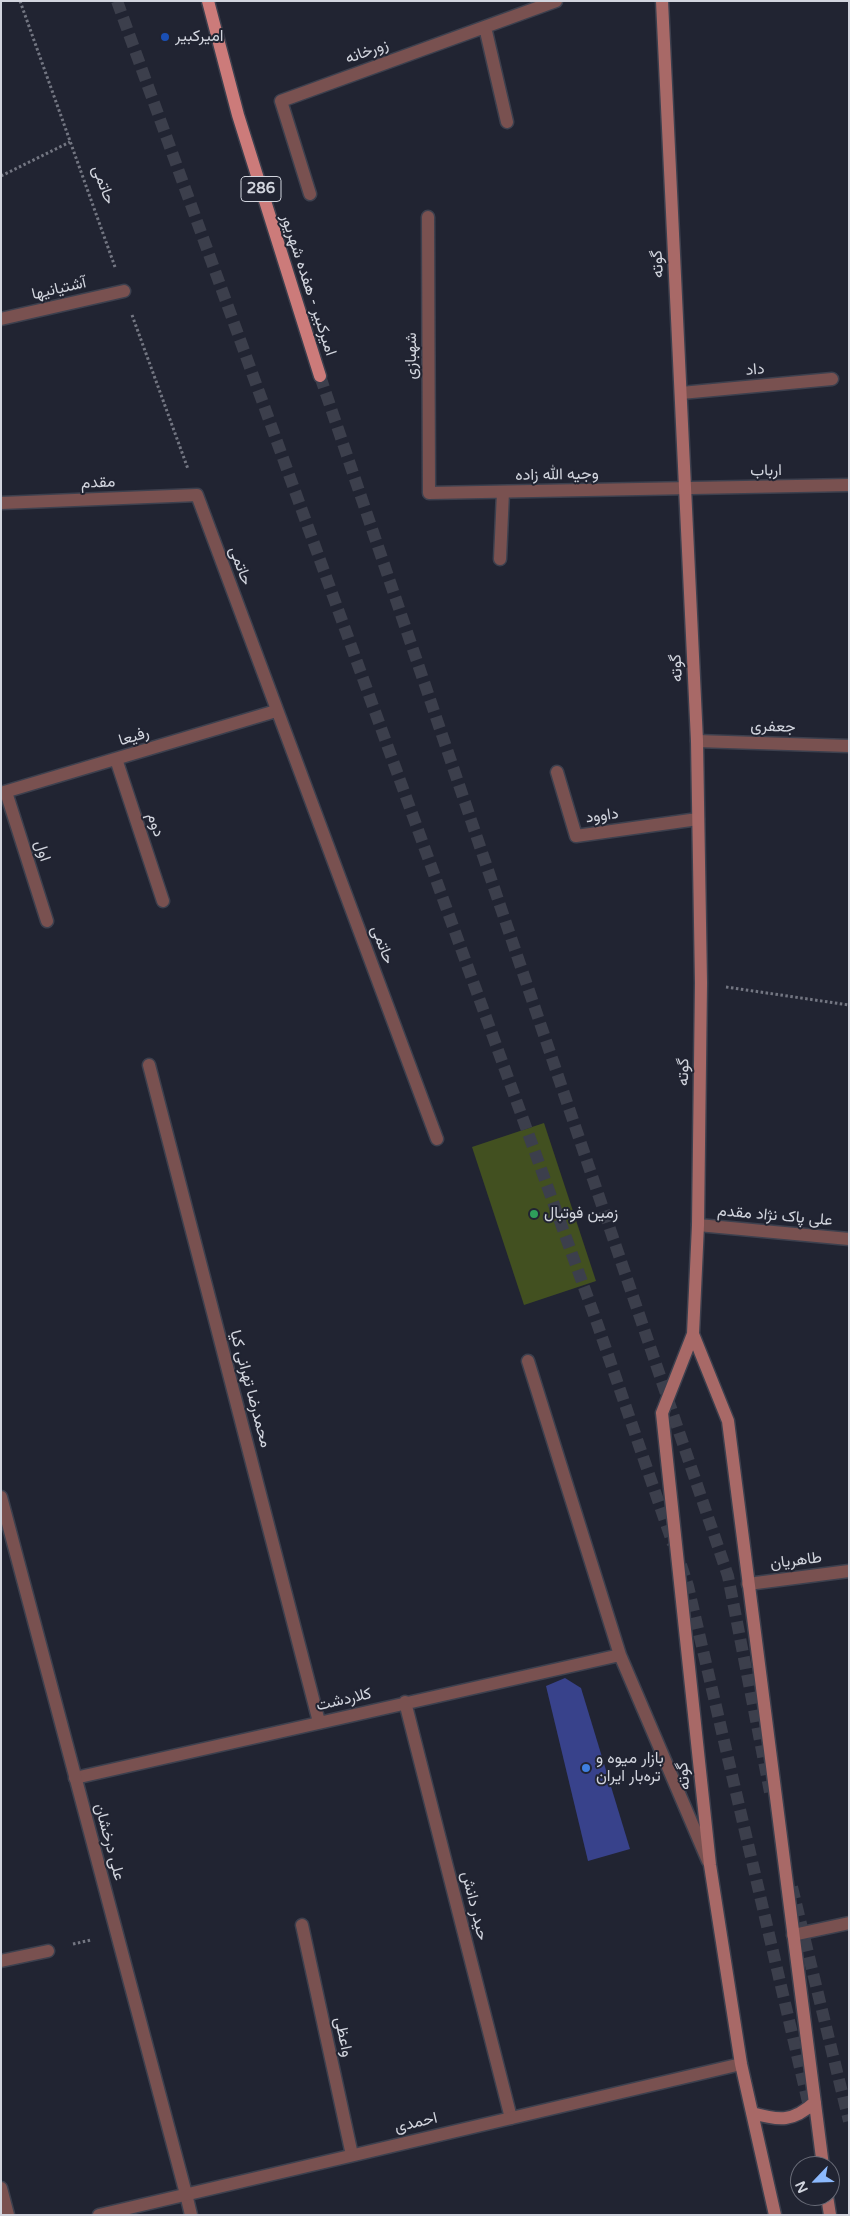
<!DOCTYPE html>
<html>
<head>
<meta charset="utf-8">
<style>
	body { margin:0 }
	#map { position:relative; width:850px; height:2216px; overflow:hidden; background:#212432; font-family:"Varela Round",sans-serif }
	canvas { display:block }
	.frame { position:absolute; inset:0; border:2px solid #d2d5de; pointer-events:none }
	.north { position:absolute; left:790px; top:2156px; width:50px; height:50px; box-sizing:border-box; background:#212432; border:1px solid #686b77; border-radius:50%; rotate:246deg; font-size:14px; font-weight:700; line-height:20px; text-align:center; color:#d2d5de }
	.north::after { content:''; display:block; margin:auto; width:18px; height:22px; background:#8cb9fc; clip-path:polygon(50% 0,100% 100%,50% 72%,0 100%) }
</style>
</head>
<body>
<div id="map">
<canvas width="850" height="2216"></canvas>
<div class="frame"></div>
<div class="north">N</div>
</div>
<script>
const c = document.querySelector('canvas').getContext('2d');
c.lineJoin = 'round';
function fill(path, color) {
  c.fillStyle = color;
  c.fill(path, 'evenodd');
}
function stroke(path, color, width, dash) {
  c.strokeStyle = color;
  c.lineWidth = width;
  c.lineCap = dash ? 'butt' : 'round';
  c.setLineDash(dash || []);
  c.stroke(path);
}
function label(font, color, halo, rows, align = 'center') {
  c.font = font + ' "Varela Round",Vazirmatn,sans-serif';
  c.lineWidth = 4;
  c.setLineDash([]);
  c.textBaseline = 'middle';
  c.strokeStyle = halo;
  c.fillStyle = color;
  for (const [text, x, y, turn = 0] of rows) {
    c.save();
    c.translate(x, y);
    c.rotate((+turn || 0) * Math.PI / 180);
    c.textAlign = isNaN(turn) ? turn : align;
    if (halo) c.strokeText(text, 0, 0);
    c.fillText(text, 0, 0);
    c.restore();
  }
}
fill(new Path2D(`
	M544,1123l52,158 -72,24 -52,-158z`), '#425020');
fill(new Path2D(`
	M565,1678l16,10 49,161 -42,12 -42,-175z`), '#38428b');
stroke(new Path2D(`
	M117,1l480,1322 76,221
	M320,376l408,1200 42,216
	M681,1565l7,21 123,529
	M792,1887l57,234`), '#3c3f4c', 12, [12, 6]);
const minor = new Path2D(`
	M485,27l22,95
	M310,194l-29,-93 275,-100
	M428,217l1,276 420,-8
	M1,319l123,-28
	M681,393l151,-14
	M1,503l196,-8 240,644
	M500,559l3,-67
	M697,741l152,5
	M116,759l47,142
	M557,772l19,64 122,-17
	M6,792l41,129
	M1,793l275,-82
	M149,1065l170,657
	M698,1225l151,14
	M528,1361l92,294 88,206
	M748,1584l101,-13
	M405,1702l106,416
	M75,1778l545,-123
	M302,1925l50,230
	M793,1935l56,-12
	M1,1961l47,-10
	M1,2188l7,27
	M186,2194l5,21`);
const tertiary = new Path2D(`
	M1,1497l185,697
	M99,2215l642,-151`);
const secondary = new Path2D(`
	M662,1l35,740 4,242 -3,242 -5,109 -31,79 48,452 31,199 34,151
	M693,1334l35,87 95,745
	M752,2113c28,8 41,9 63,-11
	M827,2196l3,19`);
const primary = new Path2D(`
	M208,1l30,114 82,261`);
stroke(minor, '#3d404e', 15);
stroke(tertiary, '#3d404e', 15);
stroke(secondary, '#3d404e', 15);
stroke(primary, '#3d404e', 15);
stroke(new Path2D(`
	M20,1l95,266
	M1,176l69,-34
	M132,315l56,154
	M726,987l123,18
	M73,1944l18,-4`), '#737682', 3, [2.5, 2.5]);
stroke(minor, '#795150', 12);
stroke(tertiary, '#795150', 12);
stroke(secondary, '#a86967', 12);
stroke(primary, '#cc7b7a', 12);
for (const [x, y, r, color] of [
	[165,37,5,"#1a4fb4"],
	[534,1214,5,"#2e9e5b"],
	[586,1768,5,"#3f7fe0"]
]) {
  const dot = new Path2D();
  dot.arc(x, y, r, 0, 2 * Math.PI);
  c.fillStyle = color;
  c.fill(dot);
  stroke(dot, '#212432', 2);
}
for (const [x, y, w] of [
	[261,189,40]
]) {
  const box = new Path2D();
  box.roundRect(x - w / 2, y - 12.5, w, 25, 4);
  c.fillStyle = '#212432';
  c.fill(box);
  stroke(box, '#d2d5de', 1);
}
label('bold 15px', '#d2d5de', null, [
	["286",261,189]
]);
label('16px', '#d2d5de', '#212432', [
	["امیرکبیر",175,37],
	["زمین فوتبال",544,1214],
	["بازار میوه و",596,1759],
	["تره‌بار ایران",596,1777]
], 'left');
label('16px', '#d2d5de', '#212432', [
	["زورخانه",367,52,-20],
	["حاتمی",103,185,70],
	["گوته",658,264,-93],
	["امیرکبیر - هفده شهریور",308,285,72],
	["آشتیانیها",59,289,-13],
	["شهبازی",412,356,-90],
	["داد",755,370,-5],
	["ارباب",766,471,-1],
	["وجیه الله زاده",557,475,-1],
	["مقدم",98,483,-3],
	["حاتمی",240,566,70],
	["گوته",677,668,-93],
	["جعفری",773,727,2],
	["رفیعا",134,737,-17],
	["داوود",602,816,-8],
	["دوم",155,825,72],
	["اول",42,851,72],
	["حاتمی",382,945,69],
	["گوته",684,1072,-89],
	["علی پاک نژاد مقدم",775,1216,5],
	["محمدرضا تهرانی کیا",250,1389,75],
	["طاهریان",796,1561,-7],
	["کلاردشت",344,1700,-13],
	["گوته",684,1776,-96],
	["علی درخشان",109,1842,75],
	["حیدر دانش",474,1906,76],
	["واعظی",343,2037,78],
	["احمدی",416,2123,-13]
]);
</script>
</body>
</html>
